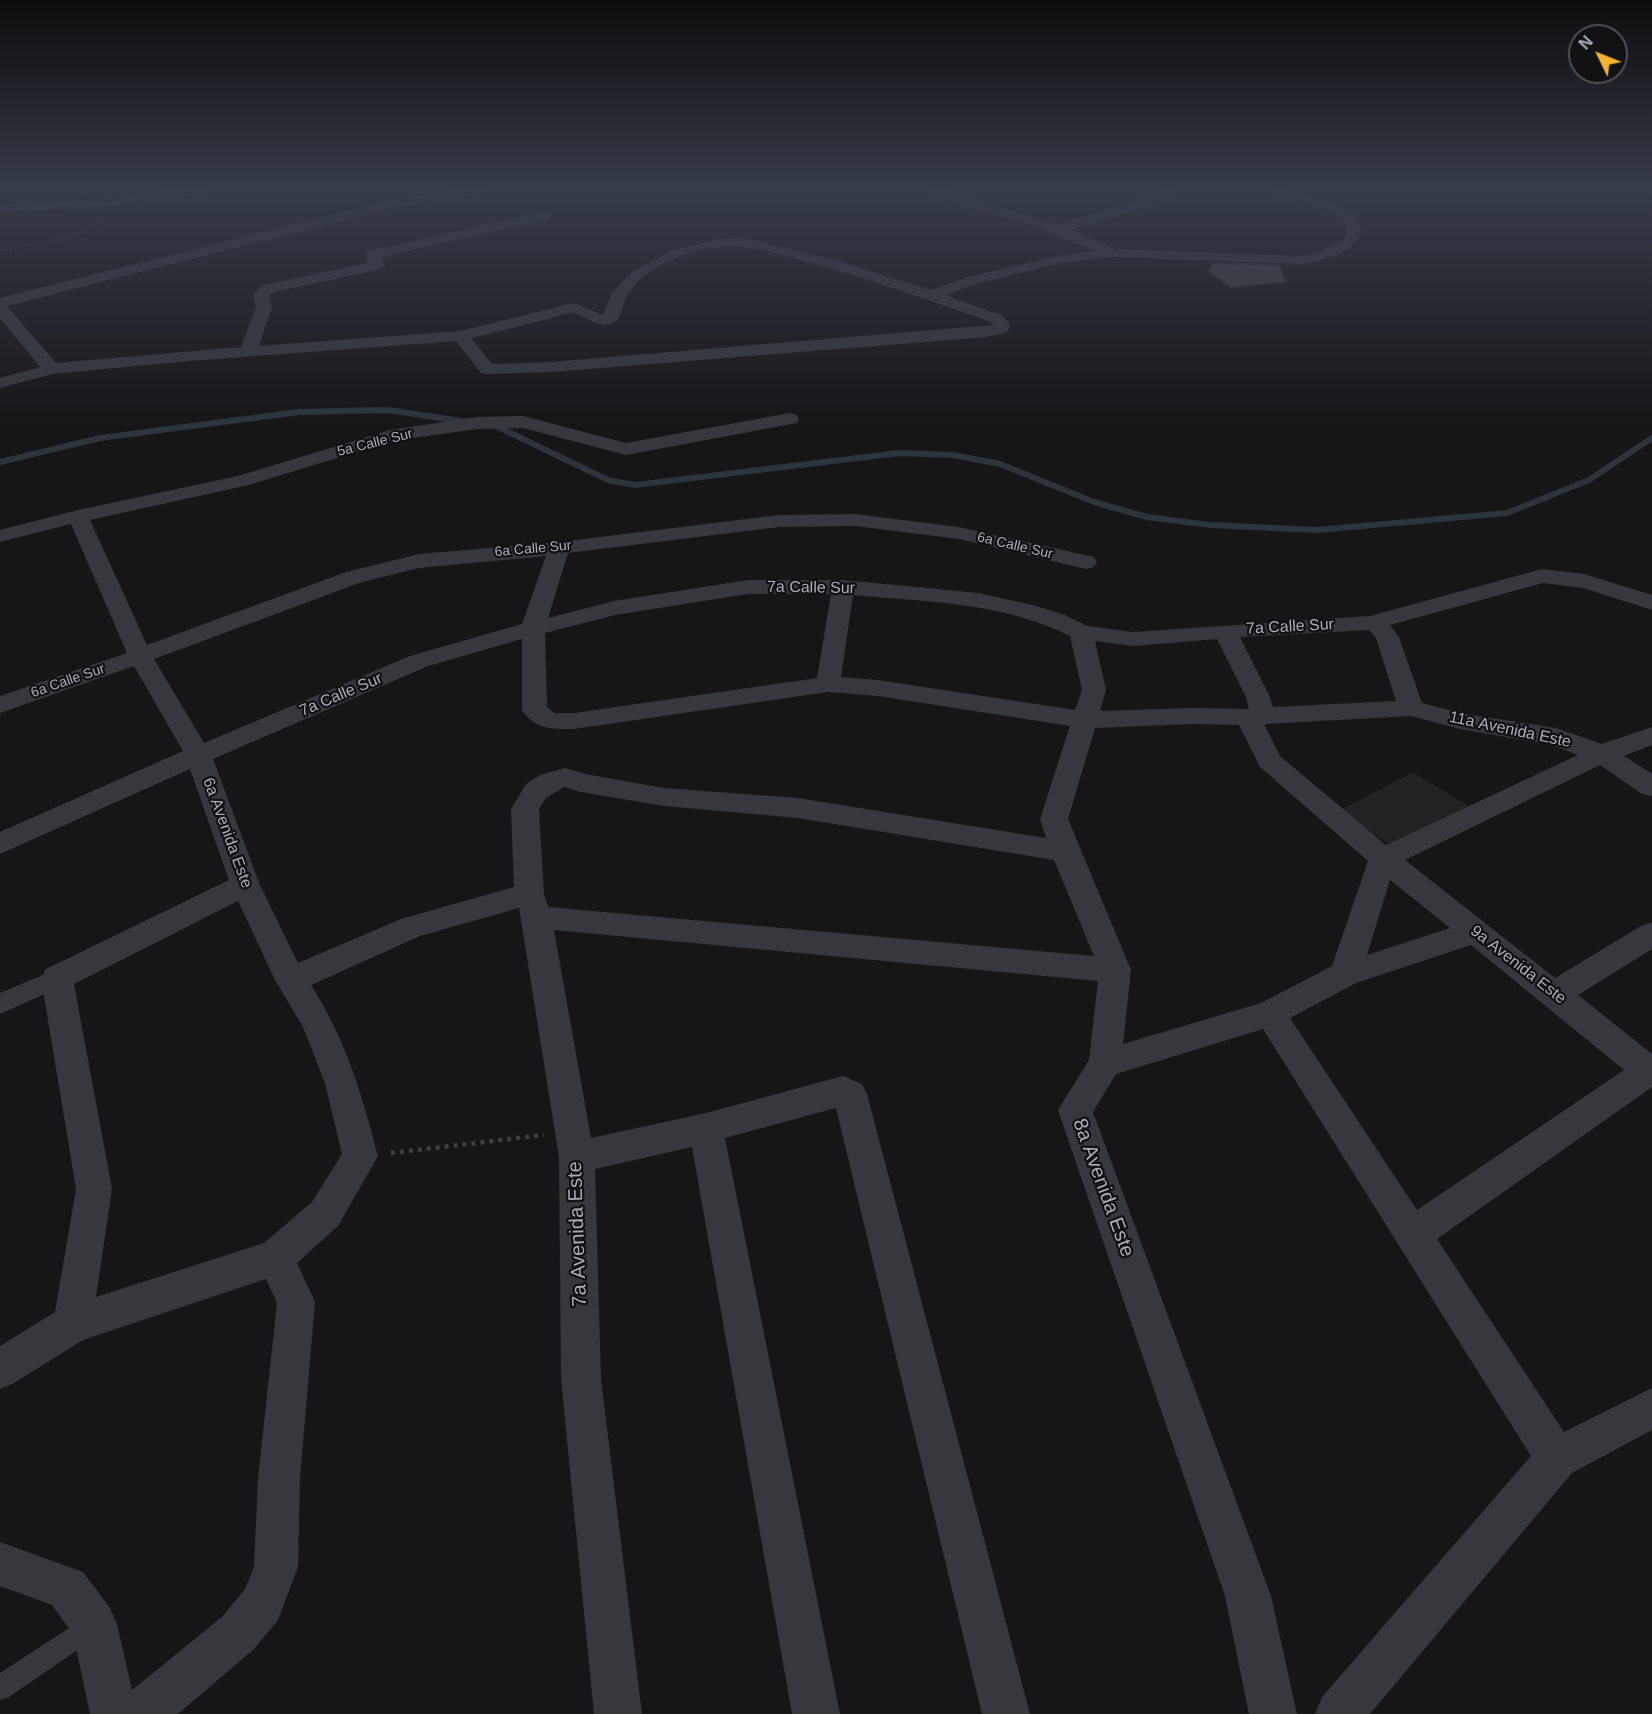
<!DOCTYPE html>
<html>
<head>
<meta charset="utf-8">
<style>
	body { margin:0 }
	#map { position:relative; width:1652px; height:1714px; overflow:hidden; background:#161618; font-family:Arial,sans-serif }
	canvas { display:block }
	.north { position:absolute; left:1568px; top:24px; width:60px; height:60px; box-sizing:border-box; background:#111113; border:2px solid #4d4f55; border-radius:50%; rotate:313deg; font-size:16px; font-weight:700; line-height:24px; text-align:center; color:#a8adb8 }
	.north::after { content:''; display:block; margin:auto; width:21px; height:27px; background:#f2b134; clip-path:polygon(50% 0,100% 100%,50% 72%,0 100%) }
</style>
</head>
<body>
<div id="map">
<canvas width="1652" height="1714"></canvas>
<div class="north">N</div>
</div>
<script>
const c = document.querySelector('canvas').getContext('2d');
c.lineJoin = 'round';
function fill(path, color) {
  c.fillStyle = color;
  c.fill(path, 'evenodd');
}
function stroke(path, color, width, dash) {
  c.strokeStyle = color;
  c.lineWidth = width;
  c.lineCap = dash ? 'butt' : 'round';
  c.setLineDash(dash || []);
  c.stroke(path);
}
function label(font, color, halo, rows, align = 'center') {
  c.font = font + ' Arial,sans-serif';
  c.lineWidth = 4.5;
  c.setLineDash([]);
  c.textBaseline = 'middle';
  c.strokeStyle = halo;
  c.fillStyle = color;
  for (const [text, x, y, turn = 0] of rows) {
    c.save();
    c.translate(x, y);
    c.rotate((+turn || 0) * Math.PI / 180);
    c.textAlign = isNaN(turn) ? turn : align;
    if (halo) c.strokeText(text, 0, 0);
    c.fillText(text, 0, 0);
    c.restore();
  }
}
fill(new Path2D(`
	M1413,772l56,34 -79,39 -50,-35z`), '#222225');
stroke(new Path2D(`
	M496,426l112,54 27,5 264,-32 54,2 47,9 94,38 53,15 63,8 108,5 189,-17 82,-33 63,-42
	M0,462l100,-24 199,-26 89,-2 80,12`), '#2c353c', 6);
const building = new Path2D(`
	M1213,263l66,2 7,17 -56,5 -22,-16z`);
fill(building, '#404145');
stroke(building, '#303034', 1.5);
stroke(new Path2D(`
	M0,251l65,-13 20,-6 15,-9 1,-5`), '#3d3f44', 2, [1.5, 2]);
stroke(new Path2D(`
	M391,1153l153,-18`), '#3d3f44', 4.5, [4, 5]);
fill(new Path2D(`
	M89,1615l9,3 3,9 -3,9 -89,61 -9,3v-27z`), '#37383d');
fill(new Path2D(`
	M57,969l8,2 4,7 -4,7 -65,29v-21z`), '#37383d');
fill(new Path2D(`
	M172,190h40l-7,4 -101,13 -104,5v-8l104,-5z
	M454,190h34l-7,4 -94,15 -380,97 49,57 185,-16 15,-40 -3,-12 10,-10 105,-22 -2,-9 2,-3 175,-39 5,1 2,3 -2,3 -167,38 4,8 -8,5 -103,22 -5,4 3,11 -13,39 201,-15 114,-28 29,12 9,-22 21,-22 40,-21 46,-11 25,-1 26,6 75,19 85,27 39,-13 92,-22 34,-4 -71,-28 -87,-24 -9,-9h15l115,35 77,-24 26,-11h19l-35,17 -74,23 44,19 187,7 17,-4 25,-13 3,-7 -3,-13 -17,-9 -55,-17 -2,-3c31,0 59,10 86,24l5,18c-9,23 -37,27 -59,32l-190,-7 -51,6 -82,20 -34,12 56,20 9,9 -2,8 -21,5 -436,35 -64,2 -6,-1 -25,-32 -267,20 -137,13 -52,14v-10l40,-11 -40,-49v-20l387,-97zM736,246c29,3 57,12 86,20 56,16 112,36 167,55l5,4 -443,37 -59,2 -21,-26c27,-6 53,-13 80,-20 6,-1 16,-6 22,-5 14,2 23,17 39,10 12,-5 10,-21 17,-31 21,-30 71,-46 107,-46z
	M790,413l7,2 2,4 -2,4 -171,32 -103,-27 -46,1 -85,12 -143,44 -159,35 57,125 199,-73 73,-18 140,-12 220,-27 76,-1 104,13 135,30 3,5 -3,5 -8,2 -127,-30 -104,-13 -76,1 -211,26 -20,65 66,-17 134,-21h95l136,13 57,13 29,9 22,11 46,6 237,-16 172,-47 42,5 68,21v15l-69,-22 -40,-5 -153,42 9,12 23,66 38,10 96,15 46,16 50,-17v18l-28,11 28,18v22l-10,-2 -42,-29 -195,95 150,118 86,-52 11,-4v27l-74,46 74,59v33l-215,152 127,193 88,-44v42l-80,43 -202,241h-55l7,-17 209,-241 -268,-427 -147,45 -23,38 178,484 26,118h-48l-24,-118 -167,-486 31,-50 9,-79 -544,-51 37,208 115,-25 137,-37 19,8 5,10 163,620h-48l-146,-606 -111,30 115,576h-48l-100,-567 -97,22 6,210 41,335h-48l-33,-335 -2,-222 -40,-249 -99,28 -109,49c36,57 50,107 67,171l-40,70 -41,37 18,39 -15,176 -2,89 -20,53 -24,29 -76,65h-88l-17,-80 -21,-29 -52,-19v-44l83,30 27,36 7,16 15,66 90,-73 23,-28 9,-22 4,-89 19,-175 -11,-24 -183,61 -69,43 -14,6v-43l55,-34 21,-123 -35,-211 5,-9 183,-89 -39,-111 -190,85v-22l183,-81 -49,-85 -134,47v-17l127,-43 -56,-129 -71,18v-12l78,-20 160,-34 152,-46 87,-13 46,-1 103,27zM546,556l-24,68 -112,32 -206,87 -50,-84 208,-77 57,-14zM748,594h83l-14,84 -243,35h-20l-7,-6 -2,-74 70,-18zM853,595c73,7 150,7 217,41l12,54 -7,20 -197,-30 -37,-3zM1369,630l7,8 20,63 -123,6 -3,-10 -30,-60zM522,639v71c13,20 30,19 52,19l254,-37 50,4 192,30 -30,93 6,19 -248,-40 -134,-10 -79,-14 -20,-6 -25,7 -14,9 -15,25 3,78 -113,32 -103,44 -38,-78 -47,-126 215,-93zM1217,639l29,58 3,12 -56,-1 -93,3 6,-21 -11,-49 38,5zM1411,716l49,13 92,16 26,10 -192,90 -106,-89 -16,-32zM1193,724l46,1 21,42 108,94 -36,105 -71,37 -138,41 8,-74 -63,-151 27,-91zM564,787l17,5 83,14 134,12 256,42 40,96 -546,-49 -4,-13 -5,-85 7,-11zM1390,880l60,48 -83,27zM238,901l37,79 28,47 22,56 17,71 -30,48 -48,41 -168,54 16,-108 -38,-205zM1471,945l153,125 -207,140 -127,-192 66,-35z`), '#37383d');
const sky = c.createLinearGradient(0, 0, 0, 430);
sky.addColorStop(0, '#0c0c0d');
sky.addColorStop(0.44, '#363c48');
sky.addColorStop(1, '#363c4800');
c.fillStyle = sky;
c.fillRect(0, 0, 1652, 430);
label('14px', '#a8adb8', '#111113', [
	["5a Calle Sur",375,443,-14],
	["6a Calle Sur",1015,546,13],
	["6a Calle Sur",533,549,-5],
	["6a Calle Sur",68,681,-19]
]);
label('16px', '#a8adb8', '#111113', [
	["7a Calle Sur",811,588,1],
	["7a Calle Sur",1290,627,-3],
	["7a Calle Sur",341,695,-23],
	["11a Avenida Este",1510,730,12],
	["6a Avenida Este",227,833,70],
	["9a Avenida Este",1518,965,38]
]);
label('20px', '#a8adb8', '#111113', [
	["8a Avenida Este",1103,1188,70],
	["7a Avenida Este",578,1234,-92]
]);
</script>
</body>
</html>
